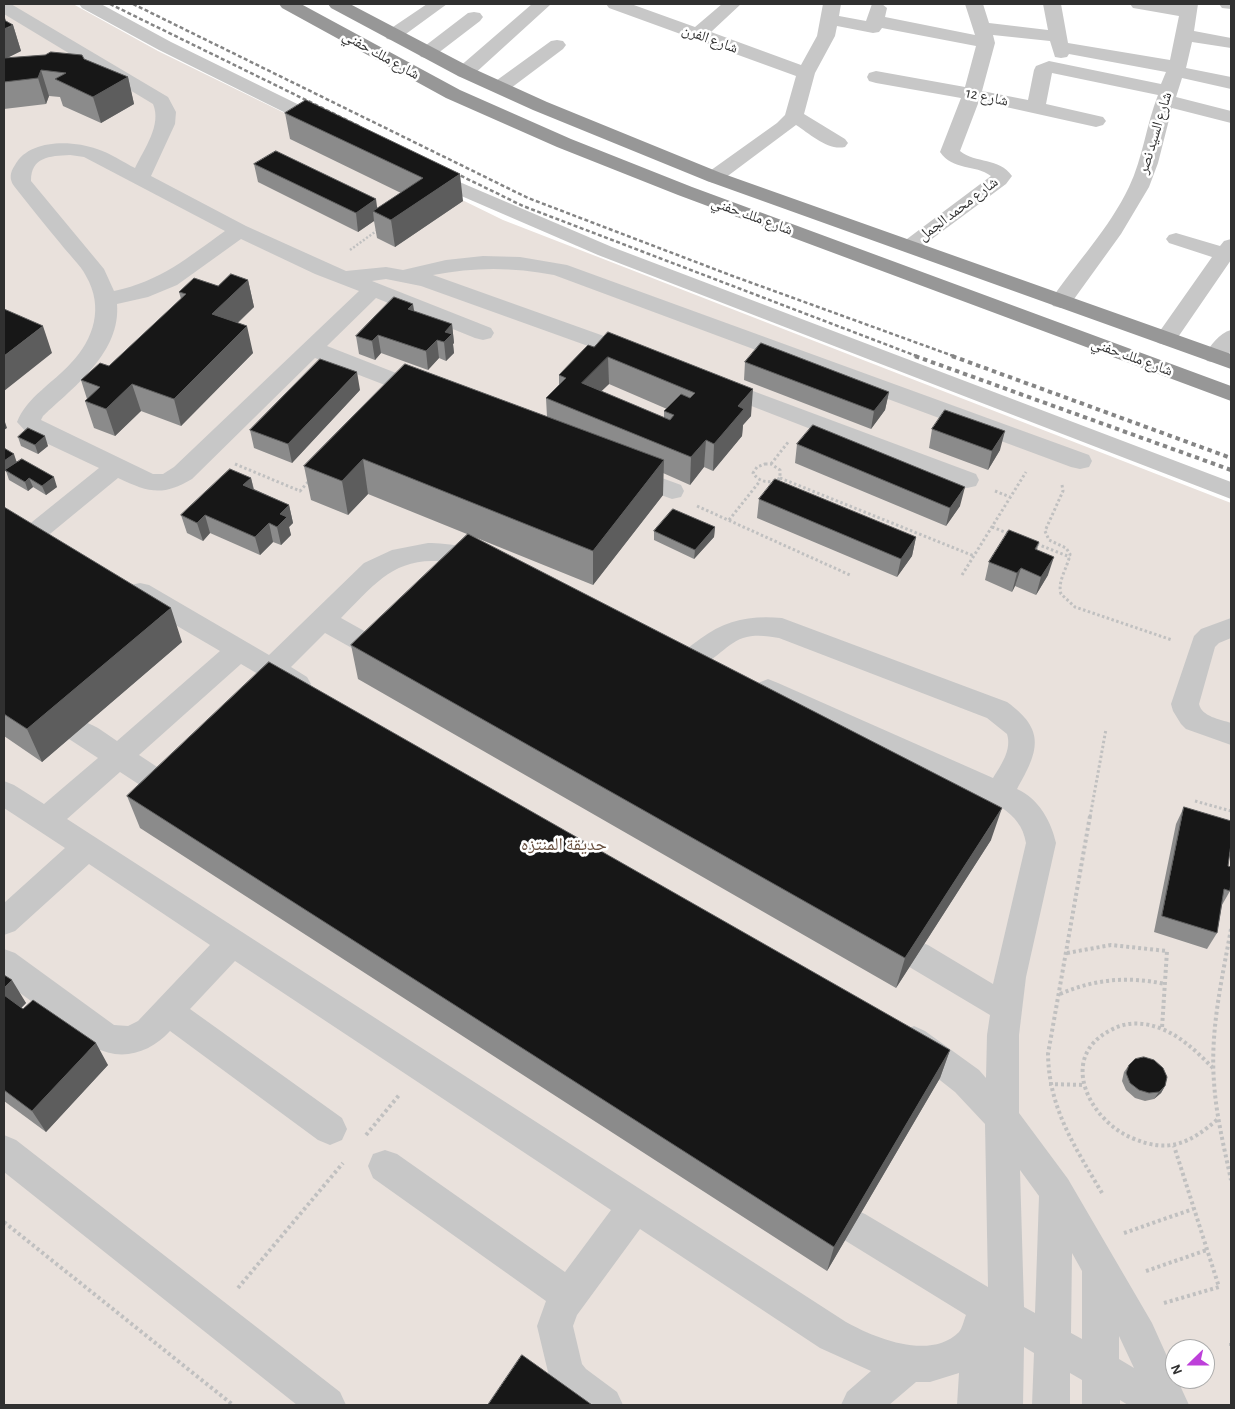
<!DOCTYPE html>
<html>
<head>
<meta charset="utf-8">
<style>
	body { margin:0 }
	#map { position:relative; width:1235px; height:1409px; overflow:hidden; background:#fff; font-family:"Alegreya Sans",sans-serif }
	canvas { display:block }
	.frame { position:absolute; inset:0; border:5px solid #303030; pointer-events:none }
	.north { position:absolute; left:1165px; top:1339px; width:50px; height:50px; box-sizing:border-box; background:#fff; border:1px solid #acacac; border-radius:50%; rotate:248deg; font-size:14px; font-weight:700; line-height:20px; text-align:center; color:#303030 }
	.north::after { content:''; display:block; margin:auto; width:18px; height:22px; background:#bd40d9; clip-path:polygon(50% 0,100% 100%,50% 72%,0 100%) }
</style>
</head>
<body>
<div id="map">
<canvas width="1235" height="1409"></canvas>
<div class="frame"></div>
<div class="north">N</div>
</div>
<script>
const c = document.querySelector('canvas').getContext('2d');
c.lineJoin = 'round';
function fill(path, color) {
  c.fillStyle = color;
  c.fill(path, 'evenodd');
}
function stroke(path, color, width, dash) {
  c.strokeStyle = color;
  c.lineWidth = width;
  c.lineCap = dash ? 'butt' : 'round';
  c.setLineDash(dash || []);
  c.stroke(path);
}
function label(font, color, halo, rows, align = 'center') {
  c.font = font + ' "Alegreya Sans","Noto Naskh Arabic",sans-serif';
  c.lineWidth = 5;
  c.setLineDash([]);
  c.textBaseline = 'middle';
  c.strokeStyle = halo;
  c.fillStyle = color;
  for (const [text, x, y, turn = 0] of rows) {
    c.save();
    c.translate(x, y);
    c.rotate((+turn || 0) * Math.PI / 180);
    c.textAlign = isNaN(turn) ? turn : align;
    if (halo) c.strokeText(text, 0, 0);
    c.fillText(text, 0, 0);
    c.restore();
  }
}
fill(new Path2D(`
	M4,4h69l85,47 345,169 728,283v902h-1227zM1175,1349h30v30h-30z`), '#e9e1dc');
stroke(new Path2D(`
	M350,250l29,-21`), '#c0c0c0', 2.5, [2, 2]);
stroke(new Path2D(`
	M235,464l65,27 9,-10
	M765,464h6l9,6v8c-10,6 -20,5 -27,-5l4,-6z
	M771,464l18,-23
	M780,478l194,78
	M1062,485l1,6 -18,40 4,9 17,8 4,6c-2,13 -13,27 -9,40l14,13 97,33
	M995,491l15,6
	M697,506l153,69
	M729,520l31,-39
	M992,527l18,7
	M1037,544l33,13
	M962,575l64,-103
	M1195,801l36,10
	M1090,817l16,-88`), '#c0c0c0', 3, [2.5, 2.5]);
stroke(new Path2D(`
	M1090,816l-42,238c1,55 27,93 54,139
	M1231,929c-9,50 -21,101 -17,153 2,33 10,65 17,98
	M1067,953l44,-8 56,6 -5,77
	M1060,994c35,-15 68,-18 105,-10
	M1213,1068c-15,-15 -31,-31 -51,-39 -17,-7 -35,-8 -51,1 -54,27 -22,90 21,108 37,16 58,5 86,-19
	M1049,1084l35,1
	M366,1135l34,-41
	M4,1222l229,183
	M1124,1233l69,-24
	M1146,1271l61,-21
	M238,1288l105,-125
	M1164,1303l55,-16 -45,-141
	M1231,1343v3`), '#c0c0c0', 4, [3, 3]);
fill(new Path2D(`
	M4,4h7l157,93 8,15 -1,12 -24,52 95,50 100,45 40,-4 17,3 43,-10 37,-4 37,1 47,8 522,190 3,6 -3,6 -9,2 -9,-2 -517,-192c-41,-8 -80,-8 -121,0l210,75 3,5 -3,5 -8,2 -8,-2 -206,-74 -35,-7 -14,2 119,47 3,5 -3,5 -8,2 -8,-2 -99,-40 -49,48 105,41 4,5 -4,5 -8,3 -8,-3 -101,-39 -123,121c-30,18 -44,13 -74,-1l-73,60 -9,3 -9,-3 -4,-6 4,-6 72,-58 -70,-33 -12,-13c10,-25 36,-39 54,-59 23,-24 33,-56 15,-87 -6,-12 -18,-22 -26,-33 -16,-19 -31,-38 -46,-57 -5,-7 -4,-14 1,-21 14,-26 57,-25 82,-16 13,4 26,13 38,19 9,-19 27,-43 18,-64l-149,-90zM70,155l14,2 141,74c-38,27 -64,50 -111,60l-10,-22 -73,-88c0,-24 18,-25 39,-26zM241,239l74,35 44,17 -185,176 -11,7h-10l-112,-54 2,-4c32,-30 78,-64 74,-112l31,-7 29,-12z
	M79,4h22l70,38 161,79 3,4 -3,4 -7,2 -7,-2 -159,-79 -77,-42z
	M427,4h20l-48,35 -6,1 -6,-1 -3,-4 3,-4z
	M532,4l18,1 -78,71 -7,2 -7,-2 -2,-4 2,-4z
	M606,4h25l64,23 27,-23h19l-30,28 90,33 16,-29 6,-32h18l-2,12 27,5 6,-17h10l5,4 -2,9 90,18 -10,-31h18l6,19 59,7 -5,-26h18l7,39 102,17 9,-44 -40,-7 -6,-1 -3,-4 50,1v-1h18l-4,27 37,7v10l-39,-6 -6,26 45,9v12l-49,-11 -6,19 55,14v12l-59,-15 -14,55 -9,24 -28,47 -52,72 -8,2 -8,-2 -3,-5c26,-38 59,-72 79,-114 14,-29 17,-62 29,-92l-106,-22 -6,31 57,13 3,4 -3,4 -7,2 -117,-26 -19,50c16,13 39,6 52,25l-6,8 -89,66 -7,2 -7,-2 -4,-4 4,-4 88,-66c-16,-12 -38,-5 -51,-24l21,-54 -85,-15 -7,-2 -2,-4 2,-4 7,-2 89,16 11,-41 -94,-18 -3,4 -6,1 -36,-7 -2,10 -20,37 -11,41 41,25 3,4 -3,4c-17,4 -35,-13 -49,-22l-75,56 -7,2 -7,-2 -3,-4 3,-4 70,-50 8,-8 11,-39 -187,-68zM993,35l57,6 5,16 6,1 6,-1 2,-3 97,18 -5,12 -112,-23 -13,5 -2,4 -6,30 -46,-9 13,-48z
	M1219,4h12v5l-9,-1z
	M474,12l6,1 3,4 -3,4 -47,36 -6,1 -6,-1 -3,-4 3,-4 47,-36z
	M557,40l6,1 3,4 -3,4 -56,42 -7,2 -7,-2 -2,-4 2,-4 58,-42z
	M429,169l183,78 619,235v17l-633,-244 -176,-76 -3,-4 3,-4z
	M1176,233l44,13 4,-5 7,-2v21l-57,83 -8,2 -8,-2 -3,-5 57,-81 -43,-14 -3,-4 3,-4z
	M1231,330v21c-8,10 -12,13 -24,10l-3,-5c6,-10 15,-23 27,-26z
	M718,378l258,96 3,6 -3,6 -9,2 -9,-2 -248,-96 -3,-5 3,-5z
	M629,466l52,19 3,6 -3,6 -9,2 -52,-19 -3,-6 3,-6z
	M428,543c18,0 59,4 69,21l-4,7c-15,4 -26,-6 -41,-8 -55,-10 -76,20 -111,55l52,29 4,7 -4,7 -9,3 -9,-3 -50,-28 -34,34 16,10 4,7 -4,7 -10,3 -10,-3 -46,-27 -102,91 47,31 4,8 -4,8 -10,4 -10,-4 -46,-30 -53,47 779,503c29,16 84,39 113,10 3,-3 5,-12 7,-17l-125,-77 -5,-12 5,-12 12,-5 12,5 123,73 -3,-163 -30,-32 -52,-41 -5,-10 5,-10 11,-5 11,5 54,39 7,8 1,-43 3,-20 -84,-50 -5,-10 5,-10 11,-4 11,4 65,39 33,-141c-3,-17 -11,-26 -25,-36l-243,-110 -4,-7 4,-7 10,-4 10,4 215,95c8,-13 19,-28 14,-44l-20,-16 -208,-80c-11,-2 -24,-4 -36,0 -21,7 -35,35 -58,27l-4,-7c4,-9 11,-13 19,-19 25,-19 51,-24 82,-21l225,84c39,28 32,49 10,87 22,10 34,32 39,54l-30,134 -7,58v78l49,66 84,144 23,51v5h2l12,26h-61l-8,-5v5h-38v-25l-12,-7v32h-38l2,-52 -10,-6 -1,58h-66l2,-32 -29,9h-14l-27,23h-48l6,-13 24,-21 -51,-23 -180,-119 -63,86 -4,11 9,38 4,5 31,23 6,13h-50l-13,-10 -12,-23 -11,-46 9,-25 -173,-123 -5,-12 5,-12 12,-4 12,4 168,118 46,-62 -376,-249 -45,48 152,109 5,11 -5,11 -12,5 -12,-5 -148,-109c-20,22 -49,31 -76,16 -12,-6 -23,-17 -34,-25 -19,-14 -38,-27 -56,-41v-32l11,4 99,72 14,1 10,-5 72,-76 -121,-81 -74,67 -11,4v-32l61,-55 -61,-40v-27l10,4 30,19 54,-46 -29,-19 -4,-8 4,-8c18,-6 33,8 48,18l103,-90 -89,-52 -4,-7 4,-7 9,-2 9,2 120,70 95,-92 28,-13zM1020,1170l19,26 -4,117 -11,-6zM1072,1253l10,18v68l-11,-6zM1119,1336l15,32 -15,-9z
	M1231,618v20l-12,5 -4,4 -16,57c3,13 21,15 32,19v22l-45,-16 -5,-5 -8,-13 -2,-7 23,-68 7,-7z
	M4,1135l12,5 324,252 6,13h-49l-293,-233z`), '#c7c7c7');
fill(new Path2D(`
	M279,4h22l159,86 111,49 121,48 539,199v15l-553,-206 -121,-48 -111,-49 -164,-90z
	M328,4h22l122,64 75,34 174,71 510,181v15l-524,-188 -174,-71 -75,-34 -127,-68z`), '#979797');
stroke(new Path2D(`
	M110,4l249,122
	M133,4l395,194 202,77 226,82
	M449,170l74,36 396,151`), '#858585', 2.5, [4, 2.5]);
stroke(new Path2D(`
	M915,356l316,114
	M952,356l279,102`), '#858585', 4, [4.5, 4]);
fill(new Path2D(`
	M4,15l2,6 7,4 8,26 -14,7 77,1 44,18 6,27 -33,19 -38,-17 -3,-9 -11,-1 -3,8 -42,5z
	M306,100l157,101 -68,46 -18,-9 -3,-17 -16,11 -100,-50 -4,-18 124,44 23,-15 -111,-54 -5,-26z
	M248,280l6,27 -16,16 15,30 -72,73 -40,-15 -26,25 -21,-8 -9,-27 2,-2 -6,-19 28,-14 72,-67 -2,-7 39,-6z
	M414,312l38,12 2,19 -1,1 1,9 -8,8 -7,-3 -11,12 -47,-17 -6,7 -16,-6 -3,-18z
	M588,345l163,71 -8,9 -1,11 -29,35 -9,-4 -14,18 -27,-12v22l-70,90 -225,-91 -20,21 -37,-15 -7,-34 243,-49 -1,-19 13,-13v-10zM609,384l58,25 -3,2v7l-63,-27z
	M745,362l144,30 -4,18 -14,19 -127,-49z
	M360,390l-68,73 -38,-15 -4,-18z
	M932,429l68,21 -12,20 -59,-22z
	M18,437l30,9 -10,8 -17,-8z
	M797,444l163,62 -14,20 -151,-63z
	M4,448l13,14 40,25 -11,8 -13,-8 -5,4 -19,-11 -3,-9 -2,-1z
	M251,478l3,11 35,16 4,18 -4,4 2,8 -10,10 -8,-3 -13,13 -50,-22 -7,8 -16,-8 -6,-18z
	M759,499l157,38 -4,19 -15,21 -140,-59z
	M4,507l178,135 -140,120 -38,-26z
	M715,527l-1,10 -20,22 -40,-19v-9z
	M1039,542l-2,8 11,25 -12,20 -21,-9 -3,6 -27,-12 4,-18z
	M351,645l640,195 -95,148 -538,-309z
	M127,796l823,254 -10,28 -113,193 -687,-443z
	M1184,807l44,59 2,25 -8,14 -5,28 -10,16 -53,-17 22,-108z
	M4,975l22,28 -5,5 87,57 -62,67 -42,-31z
	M1129,1065l36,21 -4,7 -7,6 -9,2 -10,-3 -9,-8 -4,-9 2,-9z`), '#8b8b8b');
fill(new Path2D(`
	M4,15l4,13 5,-3 8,26 -14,7 -3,5z
	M41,70l8,26 -3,8 -8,-26z
	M128,77l6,27 -33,19 -8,-26z
	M460,174l3,27 -68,46 -4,-27z
	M376,199l2,15 -5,-3 1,10 -16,11 -2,-19z
	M248,280l6,27 -36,34 -6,-27z
	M413,304l3,18 -8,-13z
	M452,324l2,19 -1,1 1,9 -8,8 -2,-19 1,-10z
	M43,326l9,27 -48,38v-35z
	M247,326l6,27 -72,73 -7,-27z
	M378,335l3,18 -6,7 -3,-19z
	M437,340l2,18 -11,12 -2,-19z
	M608,357l1,27 -27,26v-27z
	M357,372l3,18 -68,73 -4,-19z
	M132,384l9,27 -26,25 -9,-27z
	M753,389l-2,27 -8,9 -1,11 -29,35 1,-27 24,-38z
	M889,392l-4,18 -14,19 3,-18z
	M4,419l3,9 -3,2z
	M1005,431l-5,19 -12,20 4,-19z
	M45,436l3,10 -10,8 -3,-9z
	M706,440l-2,27 -14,18 1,-28z
	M14,454l3,9 -11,9 -2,-6v-5z
	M363,459l5,35 -20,21 -6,-34z
	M664,460l-1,35 -70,90v-34z
	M54,477l3,10 -11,8 -4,-9z
	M29,478l4,9 -5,4 -3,-9z
	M251,478l4,18 -12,-11z
	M965,487l-5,19 -14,20 4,-18z
	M289,505l4,18 -4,4 2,8 -10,10 -4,-18 3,-13z
	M205,515l5,18 -7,8 -6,-18z
	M269,523l4,19 -13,13 -5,-18z
	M715,527l-1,10 -20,22 1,-9z
	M916,537l-4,19 -15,21 4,-18z
	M1054,557l-6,18 -12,20 5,-18z
	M1021,568l-6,18 -3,6 5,-19z
	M171,608l11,34 -140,120 -15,-33z
	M1002,808l-11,32 -95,148 9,-30z
	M12,980l14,23 -12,12 -10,-16v-11z
	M96,1043l12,22 -62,67 -14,-21z
	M950,1050l-10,28 -113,193 7,-24z
	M1165,1086l-4,7 -7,6 5,-7z`), '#5d5d5d');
const building = new Path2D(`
	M4,20l9,5 -9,4z
	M51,52l31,3 2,4 44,18 -35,20 -38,-18 11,-6 -25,-3 -3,8 -34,4v-24l41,-3z
	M306,100l154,74 -69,46 -18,-9 50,-33 -138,-65z
	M276,151l100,48 -20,14 -102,-49z
	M231,274l17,6 -36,34 35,12 -73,73 -42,-15 -26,25 -21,-8 15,-14 -19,-7 19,-17 9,3 77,-72 -7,-2 15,-14 24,8z
	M394,297l19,7 -5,5 44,15 -7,8 7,2 -8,8 -7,-2 -11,11 -48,-16 -6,6 -16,-5z
	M4,309l39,17 -39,30z
	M608,332l145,57 -15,17 6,3 -30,35 -8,-4 -15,17 -145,-59 20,-20 -7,-3 29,-30 6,2zM608,357l87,36 -5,5 -9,-4 -17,17 10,4 -4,5 -88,-37z
	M761,343l128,49 -15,19 -129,-49z
	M320,359l37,13 -69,72 -38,-14z
	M405,364l259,96 -71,91 -230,-92 -21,22 -38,-15z
	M945,410l60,21 -13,20 -60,-22z
	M813,425l152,62 -15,21 -153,-64z
	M28,428l17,8 -10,9 -17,-8z
	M4,448l10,6 -10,7z
	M22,459l32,18 -12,9 -13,-8 -4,4 -20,-12z
	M230,469l21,9 -8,7 46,20 -9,9 7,3 -10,10 -8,-4 -14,14 -50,-22 -8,8 -16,-8z
	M775,479l141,58 -15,22 -142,-60z
	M4,507l167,101 -144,121 -23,-15z
	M673,509l42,18 -20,23 -41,-19z
	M1009,530l30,12 -4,7 19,8 -13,20 -20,-9 -4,5 -28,-11z
	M468,534l534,274 -97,150 -554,-313z
	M269,662l681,388 -116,197 -707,-451z
	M1184,807l47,14v23l-3,22 3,1v15l-1,9 -6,-2 -7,44 -55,-17z
	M4,975l8,5 -8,8z
	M4,995l19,14 10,-9 63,43 -64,68 -28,-21z
	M1144,1057l10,3 9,8 4,9 -2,9 -6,6 -10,1 -10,-3 -9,-7 -4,-10 3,-8 6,-6z
	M522,1355l70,50h-104z`);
fill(building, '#171717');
stroke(building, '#5d5d5d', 1);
label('15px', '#303030', '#fff', [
	["شارع الفرن",710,39,20],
	["شارع ملك حفني",381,55,29],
	["شارع 12",987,97,12],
	["شارع السيد نصر",1155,133,-73],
	["شارع محمد الجمل",958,209,-37],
	["شارع ملك حفني",752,216,20],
	["شارع ملك حفني",1132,357,20]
]);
label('18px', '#695140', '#fff', [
	["حديقة المنتزه",564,845]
]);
</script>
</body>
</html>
